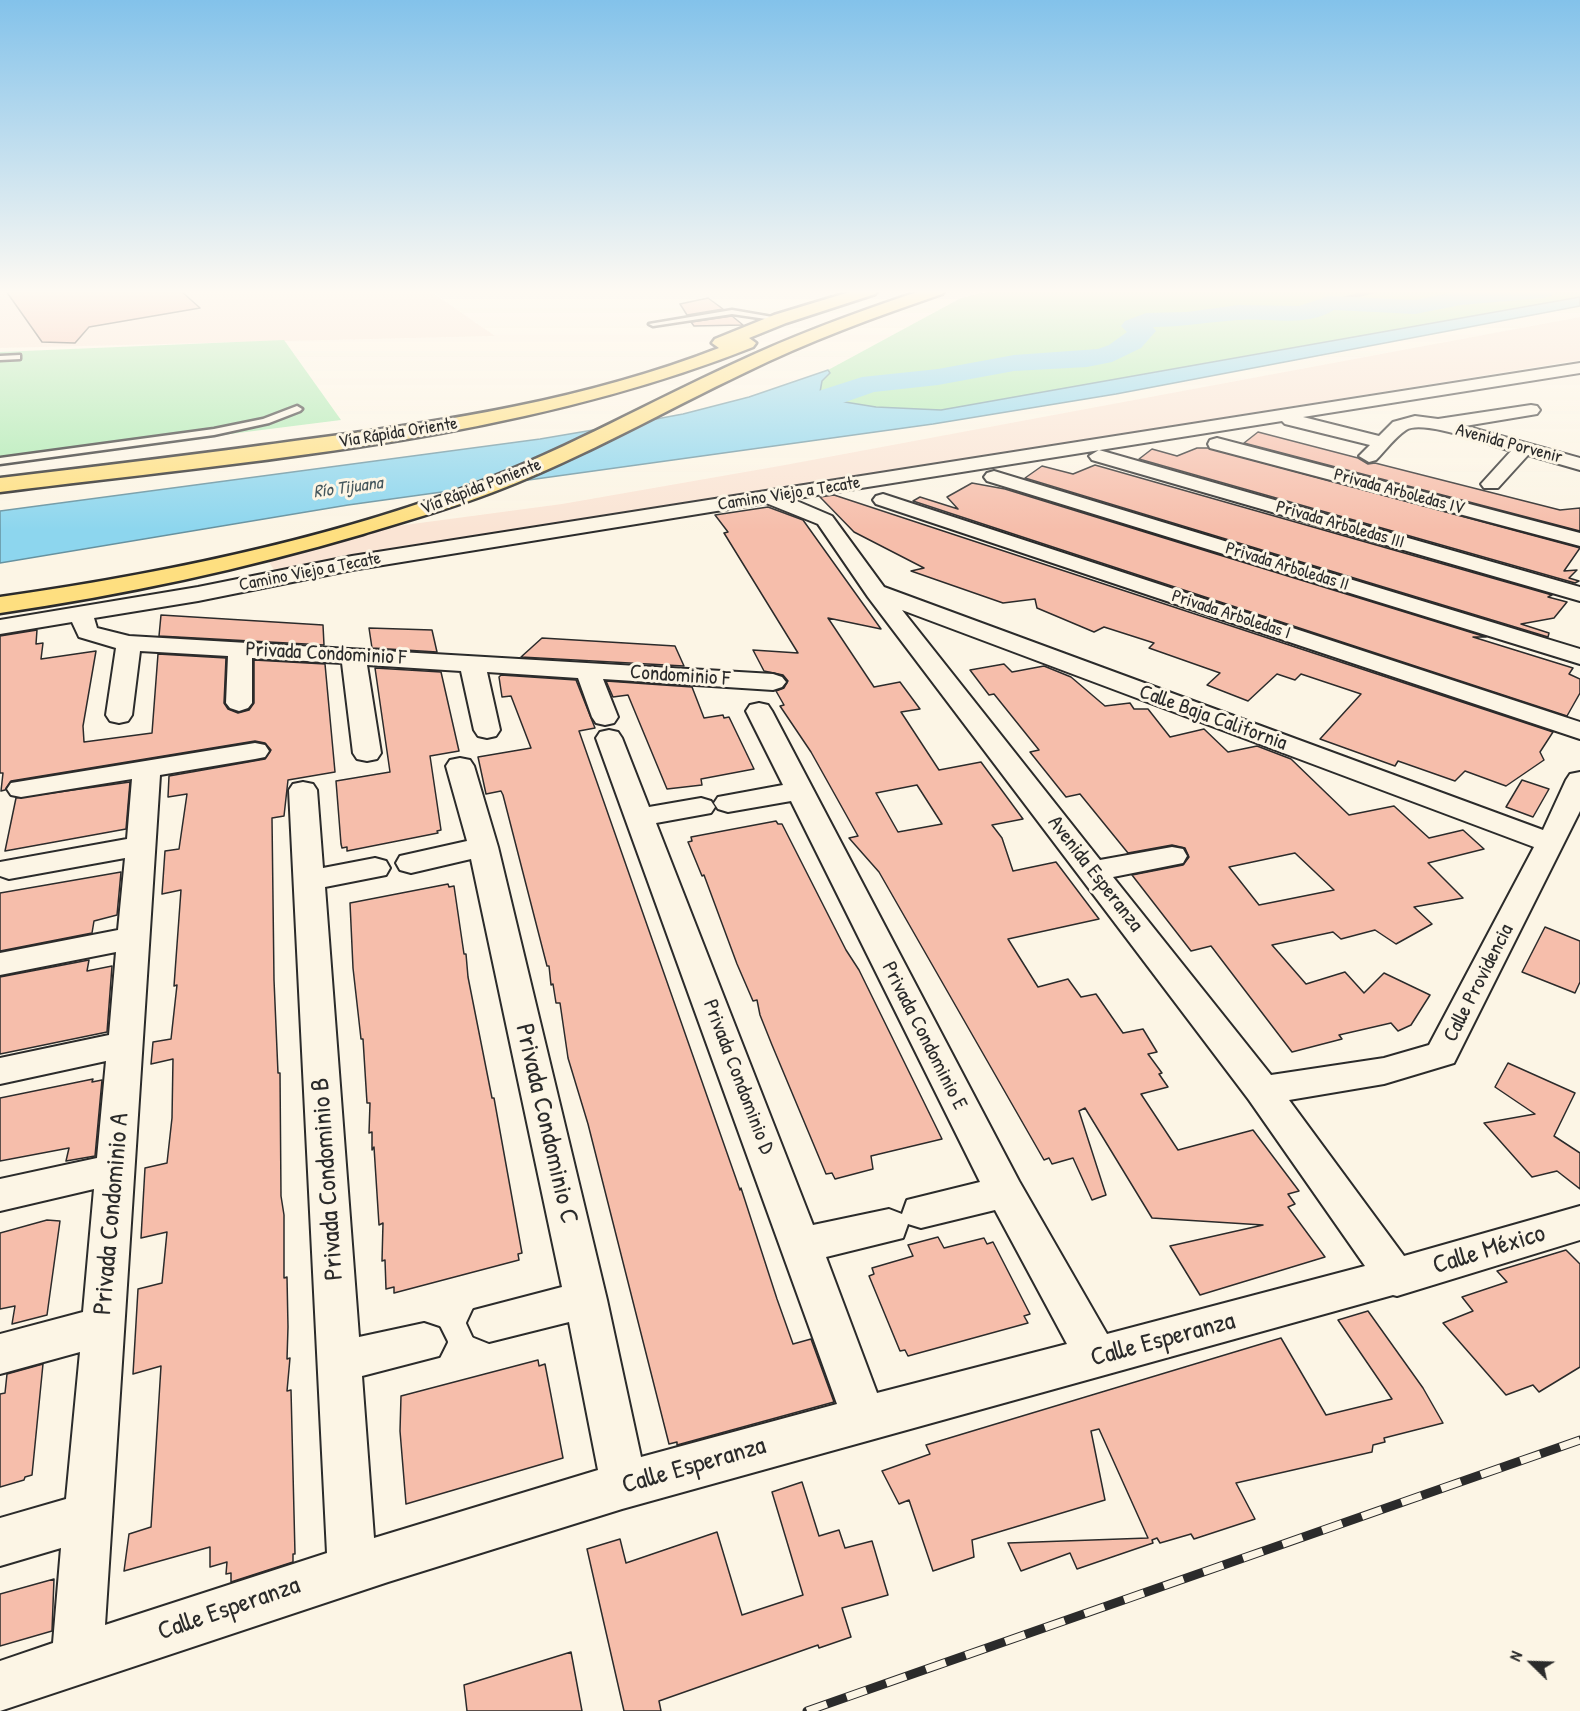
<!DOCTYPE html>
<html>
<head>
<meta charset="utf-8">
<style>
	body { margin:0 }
	#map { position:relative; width:1580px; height:1711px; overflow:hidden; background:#fcf5e5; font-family:"Patrick Hand",sans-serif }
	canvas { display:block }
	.north { position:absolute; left:1502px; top:1633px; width:60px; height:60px; -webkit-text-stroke:4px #fcf5e5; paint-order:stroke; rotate:293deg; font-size:16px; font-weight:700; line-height:24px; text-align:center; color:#2b2b2b }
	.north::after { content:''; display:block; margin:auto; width:21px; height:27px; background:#2b2b2b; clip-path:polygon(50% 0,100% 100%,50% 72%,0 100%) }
</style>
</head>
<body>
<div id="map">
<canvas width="1580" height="1711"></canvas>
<div class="north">N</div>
</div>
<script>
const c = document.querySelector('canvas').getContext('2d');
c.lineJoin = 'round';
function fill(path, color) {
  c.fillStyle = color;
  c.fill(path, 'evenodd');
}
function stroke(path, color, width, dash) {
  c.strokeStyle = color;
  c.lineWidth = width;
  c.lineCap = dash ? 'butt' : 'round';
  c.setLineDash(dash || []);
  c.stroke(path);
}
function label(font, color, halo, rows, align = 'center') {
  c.font = font + ' "Patrick Hand",sans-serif';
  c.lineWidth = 6;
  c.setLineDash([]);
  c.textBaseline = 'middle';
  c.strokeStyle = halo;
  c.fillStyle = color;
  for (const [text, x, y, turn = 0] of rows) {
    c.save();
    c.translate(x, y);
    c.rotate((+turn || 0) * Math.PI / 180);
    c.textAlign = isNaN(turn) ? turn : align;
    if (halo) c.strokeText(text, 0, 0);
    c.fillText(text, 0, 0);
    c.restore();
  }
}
fill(new Path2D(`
	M0,291h430l65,45 -495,12z
	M1580,317v43l-1306,210 -5,-8 128,-36 165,-22 223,-39z`), '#fae4d4');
fill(new Path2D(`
	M991,291h589v6l-639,113c-29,-1 -103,3 -121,-18l2,-11 8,-8 -2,-3 133,-72z
	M284,340l57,80 -341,43v-111z
	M289,441l-289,37v-2z`), '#abeab1');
const water = new Path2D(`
	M1580,297v9l-464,88 -183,30 -585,81 -348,58v-52l540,-72 100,-17 43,-8 66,-17 79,-27 2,3 -8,8 -2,11 6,7 50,8 65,3z`);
fill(water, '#8dd6ee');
stroke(water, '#6692a0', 1.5);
stroke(new Path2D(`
	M1461,298l5,-7
	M1329,303l44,-12`), '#6692a0', 4.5);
fill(new Path2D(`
	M1461,291h94l-4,5 -8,2 -82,7 -46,9 -81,-4c-29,18 -65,7 -97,10 -28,2 -55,7 -84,7l3,4 -15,17 -29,14 -25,5 -73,4 -76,14 -64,7 -97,34 -10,-3 -5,-6 5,-6 36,-15 59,-19 76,-8 76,-14 84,-6 11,-4 18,-13 -6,-6 4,-5 21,-8 41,-1 51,-7 61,1 30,-10 86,4z`), '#8dd6ee');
const building = new Path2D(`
	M6,291h175l19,17 -111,19 -14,16 -33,-1z
	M708,298l15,11 -36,6 -7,-11z
	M732,316l11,9 -49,1 -3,-4z
	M1258,432l100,26 10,6 7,-1 185,47 20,-2v23l-336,-88z
	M1197,448h11l372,100 -16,23 13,-1 -8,8 10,3 -4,2 -436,-124 13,-10 25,7z
	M1095,465l457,130 -4,2 19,5 -13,16 -33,6 28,9 -1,4 -523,-159 17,-12 31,8z
	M972,483l33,6 481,148h-13l100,31 -4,6 11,5v14l-13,23 -654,-215 7,-4 38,12 -11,-12z
	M834,495l719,237 -13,20 4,8 -38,26 -41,-15 -10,10 -57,-20 -3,5 -75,-27 41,-45 -60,-20 -6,6 -18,-6 -29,27 -41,-16 13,-12 -71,-25 5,-5 -50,-16 -10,5 -57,-24 -2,-9 -32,4 -92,-32 13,-3 -70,-36 -34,-35z
	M768,507l35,13 78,109 -53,-11 46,69 26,-5 20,27 -19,3 38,58 42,-8 42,57 -31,6 10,13 11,33 43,-9 43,57 -91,20 30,48 30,-8 13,18 15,-3 27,39 20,-4 14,23 -9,2 14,19 -3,1 9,13 -27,7 37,56 75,-20 46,61 -11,3 7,10 -7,3 37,50 -125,38 -30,-49 93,-21 -111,-7 -67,-110 -6,3 27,84 -14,5 -19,-42 -21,6 -3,-6 -5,2 -165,-288 -30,-34 9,-2 -47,-84 -31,-46 4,-1 -8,-14 8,-3 4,-7 -5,-6 -19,-4 -11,-21 45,3 -74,-120 4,-1 -13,-17zM917,785l25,39 -44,8 -22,-39z
	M161,615l162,10 1,20 -165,-9z
	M369,628l63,2 5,22 -65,-4z
	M37,630l-1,14 7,-1 -2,16 55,-8 -13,75 1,16 68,-9 6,-79 68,4 -2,45 4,6 10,4 11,-3 5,-7v-43l71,4 10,108 -47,8 -4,36 -12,2 2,162 4,93h2l1,123 3,19v63l3,-1 1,50 -1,32 3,-1 -3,33 4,-1 4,164h-2v8l-62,20v-9l-5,1 1,-12 -17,5v-20l-86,24 5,-37 22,-7 10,-161 -28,8 5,-85 24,-6 5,-51 -26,6 4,-70 22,-5 5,-45 1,-59 -22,5 2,-22 18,-3 6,-54 -3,1 7,-96 -19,4 3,-43 14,-2 8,-55 -19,3 1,-21 96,-17 6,-9 -6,-7 -10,-2 -244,40 -6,9 -4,1 2,-18h-3v-137z
	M542,638l133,8 9,20 -163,-9z
	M1004,664l8,8 32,-6 27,11 34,29 25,-3 4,6h14l22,28 34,-8 24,23 29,-6 34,13 58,56 45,-9 35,32 34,-8 21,19 -56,14 35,35 -49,9 18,17 -36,20 -21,-14 -34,9 -8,-7 -61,13 34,39 39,-12 19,21 20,-20 46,22 -19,30 -13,6 -7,-8 -52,12 3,4 -50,13 -81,-106 -20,5 -59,-76 51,-10 6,-8 -4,-9 -13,-3 -44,8 -48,-59 -14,3 -36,-45 9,-2 -45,-56 -5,1 -19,-25zM1295,853l39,37 -75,15 -30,-38z
	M375,668l66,4 18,79 -29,5 11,74 -4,1 1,2 -91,18v-4l-5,1 -1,-4 -5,-63 54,-9z
	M501,675l75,5 19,48 -16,3 161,459 1,-2 36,111 16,45 18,-5 23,63 -157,43v-3l-8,2 -81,-320 -20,-66 -8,-55h-4l-3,-19 -2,1 -2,-19h-2l-44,-171 -2,-4 -15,3 -8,-37 53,-9 -20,-52 -9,1 -3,-20z
	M606,681l86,6 12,31 19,-3 1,3 5,-1 25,52 -53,10 1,6 -35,4 -39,-94 -15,2z
	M1522,780l27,9 -16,28 -27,-10z
	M130,782l-4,47 -121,22 11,-53z
	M776,821l2,3h4l64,126 13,20 83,169 -71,17 2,13 -38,10 -3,-6 -6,1 -54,-129 -12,-30 -3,-15 -4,1 -16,-37 -33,-89 -2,1 -14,-34 4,-1 -1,-4z
	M121,872l-4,43 -23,6 -2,12 -92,18v-58z
	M448,884l1,3 5,-1 10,68h2l2,23 24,121h2l28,155 -4,1 1,6 -125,33v-6l-8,2 -1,-29 -3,1 1,-38 -4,2 -5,-78 -2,3v-18l-3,1 1,-30h-3l-4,-64h-2l-8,-71 -3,-65z
	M1545,927l35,14v41l-5,11 -53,-21z
	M89,960l-2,11 25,-5 -5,66 -107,22v-77z
	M1508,1063l67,30 -21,43 26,17v36l-23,-18 -25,6 -48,-54 51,-9 -40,-27z
	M93,1079l-1,3 10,-2 -7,76 -29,5 3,-13 -69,13v-63z
	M47,1220l13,1 -13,94 -35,9 3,-18 -15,3v-76z
	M938,1237l6,11 40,-10 3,6 6,-2 37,72 -6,2 4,7 -120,33 -3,-6 -5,1 -31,-75 5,-2 -2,-6 41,-12 -5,-11z
	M1566,1250l14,14v103l-41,25 -6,-7 -27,10 -63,-72 30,-12 -11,-14 45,-15 -10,-11z
	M1368,1311l55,77 20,35 -59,15 1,4 -12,3 -1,7 -136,31 19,36 -61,20 -3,-5 -31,9 -3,-5 -5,2 1,3 -76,26 -7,-16 -49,18 -13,-28 140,-5 -49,-109 -8,2 14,69 -133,40 2,17 -41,14 -24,-71 -10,4 -17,-33 48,-17 -4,-9 355,-107 45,77 66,-16 -54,-79z
	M538,1360l1,6 6,-2 18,94 -157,46 -6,-73 1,-35z
	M43,1364l-11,111 -7,2 -1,3 -24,7v-93l5,-1 2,-19z
	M802,1482l17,54 20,-6 6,18 27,-7 16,54 -46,13 9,29 -32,11 -1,-3 -159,56 2,10h-37l-37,-162 33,-10 6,24 91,-31 25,83 61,-20 -31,-103z
	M54,1579l-2,52 -52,15v-52z
	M571,1652l11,59h-115l-3,-26z`);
fill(building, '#f6beab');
stroke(building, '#2b2b2b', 1.5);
const service = new Path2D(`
	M732,310l52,9 -4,2 -48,-7 -79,12 -4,-2z
	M20,355v4l-20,1v-4z
	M297,406l5,3 -2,2 -31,12 -55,12 -214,29v-6l214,-29 49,-10z`);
const minor = new Path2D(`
	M1580,363v10l-277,44 76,19 14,-14 22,-6 23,3 93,-14 6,1 3,4 -3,4 -72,12 115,32v12l-52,-15 -30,33h-14l-3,-4 30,-33c-21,-6 -88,-32 -105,-21 -11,7 -21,21 -30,30l-7,2 -10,-6 11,-11 -85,-21 -3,-3 -490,78 40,17 52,71 659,243 23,-50 4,-6 10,-2v39l-126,252 -70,21 -95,16 115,156 176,-50v34l-183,56 -4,-1 -771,214 -234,73 -388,129v-50l53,-18 8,-95 -61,18v-48l66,-19 14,-147 -80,22v-40l83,-22 11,-123 -94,22v-32l97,-21 9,-97 -106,23v-26l109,-23 7,-83 -116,23v-22l118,-23 7,-72 -116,21 -9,-3v-14l127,-23 5,-60 -111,18 -10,-2 -4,-6 4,-6 244,-40 10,2 4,6 -4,6 -10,2 -95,16 -55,850 222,-72 -38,-763 4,-6 10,-2 10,2 4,6 6,78 52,-10 11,3 4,7 -4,7 -61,12 34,450 65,-14 15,5 7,14 -7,14 -77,20 12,162 224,-68 -29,-148 -80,20 -15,-6 -6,-13 6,-13 88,-23 -91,-428 -60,14 -11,-3 -4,-7 4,-7 67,-15 -21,-75 4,-6 10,-2 10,2 4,6 24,81 109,453 34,157 196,-53 -241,-666 4,-6 9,-2 9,2 4,6 27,69 52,-9 10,3 4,6 -4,6 -55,10 157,402 76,-16 13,5 5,-14 73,-18 -189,-381 -63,11 -10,-3 -4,-6 4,-6 65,-12 -37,-74 4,-6 9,-2 9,2 4,6 247,470 88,153 258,-68 -116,-166 -381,-503 -50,-73 -52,-21 -414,67 -154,31 -104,17 3,10 32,8 644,38 9,3 4,5 -4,5 -9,3 -170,-11 15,38 -4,6 -9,2 -9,-2 -4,-6 -14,-39 -91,-6 13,58 -4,6 -9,2 -9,-2 -4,-6 -13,-59 -94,-6 14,88 -4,6 -10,2 -10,-2 -4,-6 -11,-90 -90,-5v45l-4,5 -9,3 -9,-3 -4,-5 2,-47 -88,-5 -8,64 -4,6 -9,2 -9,-2 -4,-6 10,-67 -37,-11 -7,-15 -72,12v-14l198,-33 154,-31zM902,610l632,237 -105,198 -45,13 -113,17 -158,-198 70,-14 4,-7 -4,-7 -11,-2 -72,13zM995,1210l72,134 -190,49 -51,-136 77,-19 5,-14 13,4z
	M1217,438l363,95v13l-370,-98 -2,-4 2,-4z
	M1099,450l481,137v14l-488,-141 -3,-4z
	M994,471l586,178v15l-593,-183 -3,-4 3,-4z
	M883,494l697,228v17l-704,-235 -3,-4 3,-4z`);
const trunk = new Path2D(`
	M853,291h24l-2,3 -89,29 -37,15 7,5 -3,4c-239,95 -500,113 -753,145v-14c101,-12 202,-24 302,-38 142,-18 283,-40 417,-92l-7,-5 3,-4 59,-24z
	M920,291h24l-2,3c-67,23 -133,47 -196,78 -82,39 -160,84 -245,117 -45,18 -92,31 -138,45 -119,35 -240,61 -363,79v-16c162,-23 332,-58 485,-117 85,-33 165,-78 248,-116 61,-29 124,-52 187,-73z`);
stroke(service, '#2b2b2b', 5);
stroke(minor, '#2b2b2b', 4);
stroke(trunk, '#2b2b2b', 5);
fill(service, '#fcf5e5');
fill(minor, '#fcf5e5');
fill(trunk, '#fedf80');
const rail = new Path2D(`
	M807,1711l773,-271`);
stroke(rail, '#2b2b2b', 9);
stroke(rail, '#fcf5e5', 7, [21]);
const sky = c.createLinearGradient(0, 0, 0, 530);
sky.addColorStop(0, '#83c2ea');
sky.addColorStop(0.55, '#fefaf3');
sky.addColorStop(1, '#fefaf300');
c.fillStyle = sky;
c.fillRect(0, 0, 1580, 530);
label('18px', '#2b2b2b', '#fcf5e5', [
	["Vía Rápida Oriente",398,433,-9],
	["Avenida Porvenir",1509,444,15],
	["Vía Rápida Poniente",481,487,-21],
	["Privada Arboledas IV",1399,492,15],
	["Camino Viejo a Tecate",789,494,-9],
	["Privada Arboledas III",1340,525,16],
	["Privada Arboledas II",1287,567,17],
	["Camino Viejo a Tecate",310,572,-11],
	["Privada Arboledas I",1231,615,18]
]);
label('italic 18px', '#44565c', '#fcf5e5', [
	["Río Tijuana",348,488,-8]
]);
label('21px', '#2b2b2b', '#fcf5e5', [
	["Privada Condominio F",326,654,3],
	["Condominio F",680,676,4],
	["Calle Baja California",1213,718,20],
	["Avenida Esperanza",1095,874,52],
	["Calle Providencia",1479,983,-63],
	["Privada Condominio E",924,1036,63],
	["Privada Condominio D",738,1077,69]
]);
label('26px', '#2b2b2b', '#fcf5e5', [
	["Privada Condominio C",546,1124,77],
	["Privada Condominio B",328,1179,-94],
	["Privada Condominio A",112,1214,-85],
	["Calle México",1489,1250,-17],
	["Calle Esperanza",1163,1340,-15],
	["Calle Esperanza",694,1466,-16],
	["Calle Esperanza",229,1609,-19]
]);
</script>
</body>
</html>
